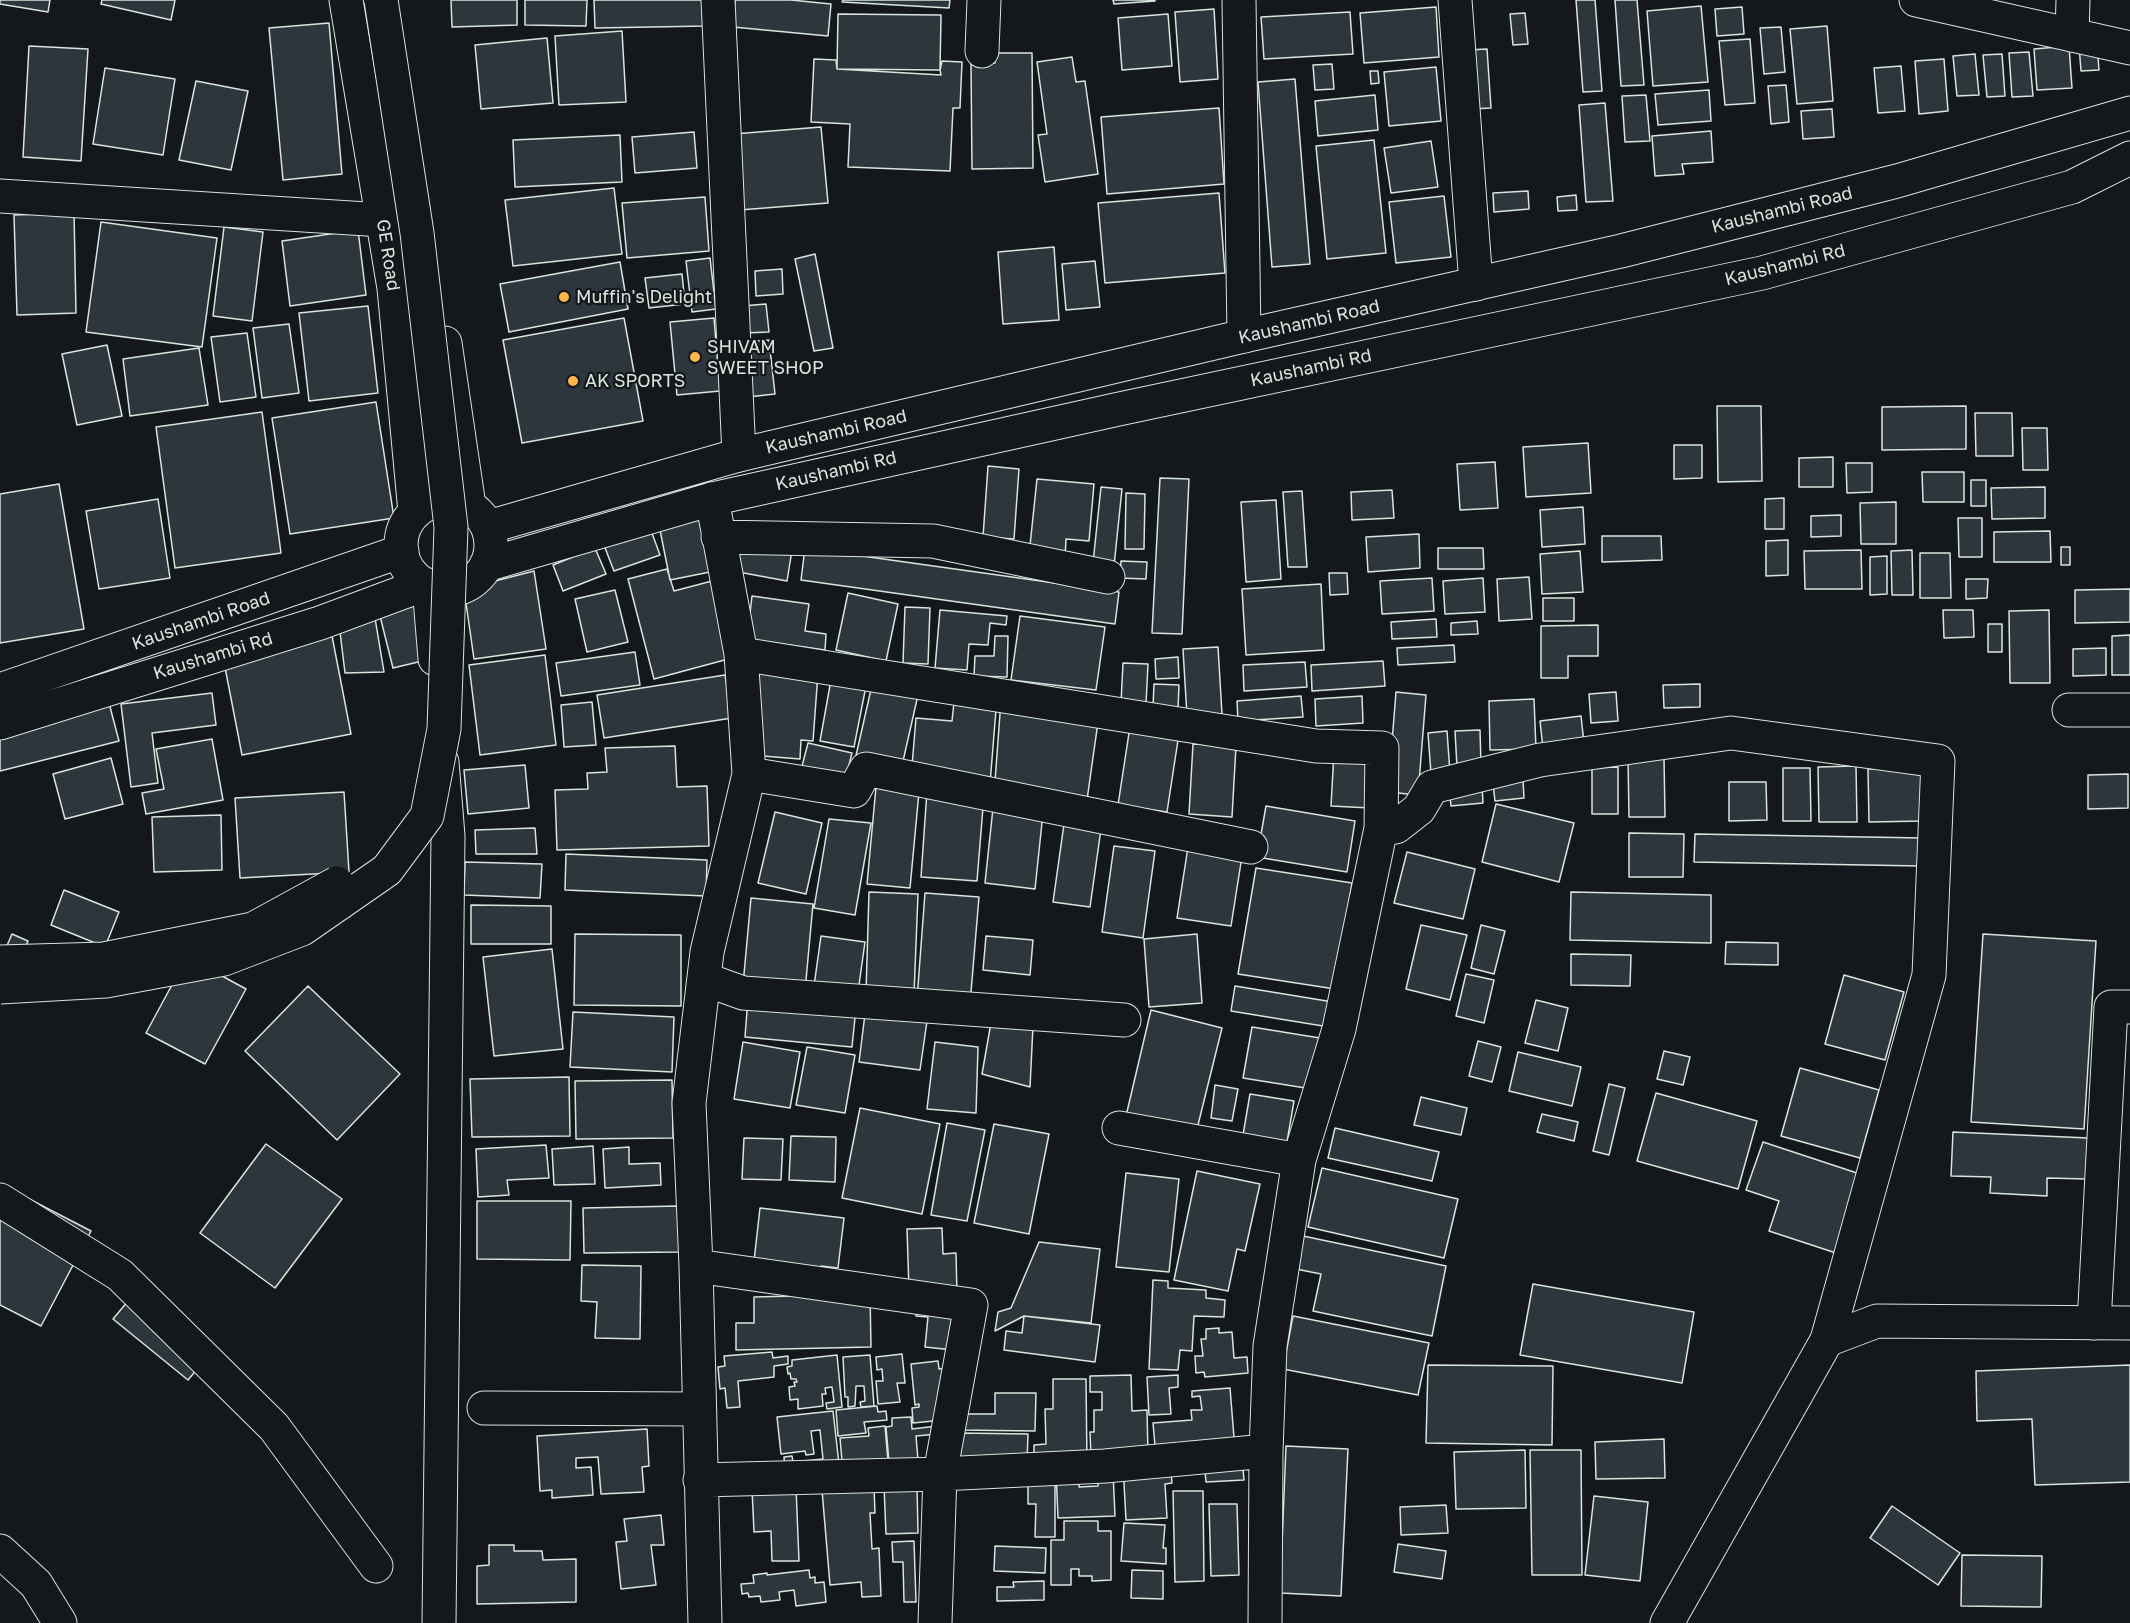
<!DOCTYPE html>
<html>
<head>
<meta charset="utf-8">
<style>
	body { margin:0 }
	canvas { display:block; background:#14181c }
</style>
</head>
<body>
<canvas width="2130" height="1623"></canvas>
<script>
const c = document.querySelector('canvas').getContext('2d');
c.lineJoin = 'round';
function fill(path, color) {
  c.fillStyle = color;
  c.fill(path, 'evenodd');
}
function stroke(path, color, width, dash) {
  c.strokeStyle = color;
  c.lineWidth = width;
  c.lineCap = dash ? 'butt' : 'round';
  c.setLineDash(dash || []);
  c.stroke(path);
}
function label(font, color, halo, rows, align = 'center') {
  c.font = font + ' "Golos Text",sans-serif';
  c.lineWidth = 4.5;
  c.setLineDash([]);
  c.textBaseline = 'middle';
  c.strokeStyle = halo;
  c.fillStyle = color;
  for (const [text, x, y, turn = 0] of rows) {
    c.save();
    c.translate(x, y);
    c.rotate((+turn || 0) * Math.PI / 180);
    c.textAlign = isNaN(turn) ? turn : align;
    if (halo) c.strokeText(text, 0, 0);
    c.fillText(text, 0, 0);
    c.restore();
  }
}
const building = new Path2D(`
	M0,0h50l-2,12 -48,-8z
	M102,0h73l-4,20 -70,-16z
	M451,0h66v25l-65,2z
	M525,0h62l-1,26 -61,-1z
	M594,0h112l1,26 -112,2z
	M735,0h56l40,4 -3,32 -95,-9z
	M843,0h107l-1,8 -107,-6z
	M1113,0h42v1l-41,3z
	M1576,0h19l7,91 -19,1z
	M1615,0h22l7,85 -23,1z
	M1701,6l7,76 -55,4 -6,-75z
	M1436,7l3,50 -75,6 -4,-50z
	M1742,7l2,27 -27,2 -2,-27z
	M1214,9l4,70 -38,3 -5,-70z
	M1350,12l3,42 -89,5 -3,-42z
	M1525,13l3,31 -15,1 -3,-31z
	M838,14l103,1 -1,55 -103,-1z
	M1168,14l4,52 -50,4 -4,-52z
	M329,23l13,151 -59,6 -14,-152z
	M1827,26l6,75 -36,3 -7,-75z
	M1781,27l4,45 -21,2 -4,-46z
	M622,31l4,71 -67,3 -4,-69z
	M547,38l6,65 -72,6 -6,-64z
	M1750,39l5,64 -30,2 -6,-64z
	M2097,43l2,27 -18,1 -2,-26z
	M29,46l59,3 -7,112 -58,-4z
	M2069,46l3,42 -35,2 -3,-41z
	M1487,49l4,59 -19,1 -4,-59z
	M2029,52l4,44 -21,1 -3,-44z
	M995,53h37l1,115 -61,1 -1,-105 24,-1z
	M1975,54l4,41 -22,1 -4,-40z
	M2002,54l3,42 -18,1 -4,-42z
	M1072,57l4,25 9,-1 13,93 -53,8 -7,-47 9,-1 -10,-72z
	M814,59l22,1 1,9 104,6 -1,-5 2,-9 20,1 -2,46h-7l-3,63 -102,-4 2,-43 -39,-2z
	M1944,59l4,52 -29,3 -4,-53z
	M1332,64l2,25 -19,1 -2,-25z
	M1901,66l4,45 -27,2 -4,-45z
	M1436,67l5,54 -52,5 -5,-54z
	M105,68l70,11 -12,76 -70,-11z
	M1370,71h8l1,12 -8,1z
	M1295,79l15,185 -38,3 -14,-185z
	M196,81l52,10 -17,79 -52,-10z
	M1786,85l3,37 -18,2 -3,-38z
	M1709,90l2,31 -53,4 -3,-31z
	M1375,95l3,35 -60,6 -3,-35z
	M1646,95l4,46 -25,1 -3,-46z
	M1605,103l8,98 -27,1 -7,-97z
	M1219,108l5,76 -117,10 -6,-77z
	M1832,109l2,28 -31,2 -2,-28z
	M821,127l7,76 -101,8 -6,-76z
	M1711,131l2,31 -31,2 2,10 -29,2 -3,-40z
	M694,132l3,36 -62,5 -3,-36z
	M620,135l2,47 -107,5 -2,-47z
	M1374,140l12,113 -59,6 -11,-113z
	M1431,141l7,46 -47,6 -7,-45z
	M614,188l8,66 -109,12 -8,-66z
	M1528,191l1,18 -35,3 -1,-19z
	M1219,193l6,80 -120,10 -7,-80z
	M1576,195l1,15 -19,1 -1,-14z
	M1444,196l7,61 -55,6 -7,-61z
	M705,197l4,54 -82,7 -5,-55z
	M74,213l2,100 -59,2 -3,-100z
	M101,222l116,16 -15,109 -116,-15z
	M224,227l39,5 -11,89 -39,-5z
	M358,230l8,65 -76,11 -8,-65z
	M1054,247l5,73 -56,4 -5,-72z
	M815,254l18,94 -19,3 -19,-92z
	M710,258l6,51 -24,3 -6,-51z
	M1095,261l5,46 -34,3 -4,-46z
	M620,262l8,47 -119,23 -9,-48z
	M782,269l1,25 -27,2 -1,-25z
	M682,274l3,30 -36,4 -4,-30z
	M766,304l3,28 -25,1 -2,-27z
	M368,306l10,87 -69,8 -10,-88z
	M624,318l19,103 -121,22 -19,-103z
	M714,318l6,73 -43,4 -7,-73z
	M289,324l10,69 -37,5 -9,-70z
	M247,333l9,64 -36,5 -9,-65z
	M769,340l6,54 -27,3 -5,-55z
	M107,345l15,71 -45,9 -15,-71z
	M199,348l9,57 -78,11 -7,-57z
	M376,402l18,116 -104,16 -18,-116z
	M1717,406h44l1,75 -44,1z
	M1966,406v43l-84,1v-43z
	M262,412l19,141 -106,15 -19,-141z
	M1975,413h37l1,43h-37z
	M2022,428h25l1,42h-25z
	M1588,443l3,50 -65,4 -3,-50z
	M1674,445h28v33l-28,1z
	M1833,457v30h-34v-29z
	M1495,462l3,46 -38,2 -3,-46z
	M1846,463h26v29l-25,1z
	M988,466l31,3 -5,70 -31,-2z
	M1922,472h42v30h-41z
	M1160,478l29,1 -7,155 -30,-1z
	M1037,479l57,5 -5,57 -23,-2 -1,19 -36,-3z
	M1971,480h15v26h-15z
	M59,484l25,145 -84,14v-149z
	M1101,487l21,2 -8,77 -21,-3z
	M2045,487v31l-53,1 -1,-31z
	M1392,490l2,28 -42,2 -1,-28z
	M1302,491l5,76h-19l-5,-75z
	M1126,493l19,1 -1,55h-19z
	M1784,498v31h-19v-30z
	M158,499l12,79 -71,11 -13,-78z
	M1276,500l5,79 -35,3 -5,-80z
	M1896,502v42h-35l-1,-41z
	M1583,507l2,37 -43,3 -2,-37z
	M706,510l4,62 -40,8 -12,-60z
	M1841,515v21l-30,1v-21z
	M1958,518h24v39h-23z
	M649,525l11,30 -46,16 -12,-31z
	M2050,531l1,31h-57v-30z
	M1419,534l1,34 -52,4 -2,-35z
	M1602,536h59l1,24 -60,2z
	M1788,540v35l-22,1v-35z
	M737,547l55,3 -5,31 -54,-10z
	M2061,547h9v18h-9z
	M595,548l11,26 -43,17 -10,-26z
	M805,548l314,44 -4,32 -314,-44z
	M1438,548h45l1,21h-46z
	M1861,550l1,39h-57l-1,-38z
	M1912,550l1,45h-21l-1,-44z
	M1580,551l3,41 -41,2 -2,-40z
	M1920,553h30l1,45h-31z
	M1887,556v38l-17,1v-38z
	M1121,561l26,1 -1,17 -26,-1z
	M667,569l7,22 38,-10 20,77 -78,21 -26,-100z
	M534,571l12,78 -72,10 -10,-70z
	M1329,573h18l1,21 -18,1z
	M1529,577l3,42 -33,2 -2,-42z
	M1432,578l2,33 -52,3 -2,-33z
	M1483,578l2,34 -40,2 -2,-33z
	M1966,579h22l-1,19 -21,1z
	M1321,584l3,66 -78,5 -4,-66z
	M2130,589v33l-55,1v-33z
	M615,590l13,52 -41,10 -12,-53z
	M848,593l50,11 -12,57 -50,-11z
	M428,596l11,61 -46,11 -15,-60z
	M752,596l57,8 -4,27 21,3 -1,16 -78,-11z
	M1543,598h31v23h-31z
	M905,607l25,1 -2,56 -25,-1z
	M940,610l67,6 -1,9 -16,-2 -2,22 -19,-1 -2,26 -32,-2z
	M1943,610h30l1,27 -30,1z
	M2049,610l1,73h-40l-1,-72z
	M374,612l10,60 -39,1 -5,-41z
	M1020,616l85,11 -9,63 -85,-10z
	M1436,619l1,18 -45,2 -1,-17z
	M1477,621l1,13 -27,1v-12z
	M1988,624h14v28h-14z
	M1598,625v31h-30v22h-27v-52z
	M2130,635v40h-18v-39z
	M332,636l19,98 -109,21 -19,-98z
	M995,636h13l-1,41 -33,-1 1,-20h19z
	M1454,645l1,17 -57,3 -1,-17z
	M1218,647l4,67 -35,2 -4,-67z
	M2106,648v27l-33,1v-27z
	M635,652l5,33 -79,11 -5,-33z
	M545,655l11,90 -76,10 -11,-90z
	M1178,657l1,21 -23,1 -1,-20z
	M1383,661l2,25 -73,5 -1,-26z
	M1305,662l2,25 -63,4 -1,-26z
	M1123,663l25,1 -2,40 -25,-1z
	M756,668l62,5 -5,68 -12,-1 -1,19 -50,-4z
	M725,675l7,43 -128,20 -7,-43z
	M831,680l35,6 -12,61 -34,-6z
	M1154,684l25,1 -1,24 -25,-2z
	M1700,684v23l-36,1 -1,-23z
	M872,685l46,10 -17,75 -46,-10z
	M1396,692l30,3 -8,100 -30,-3z
	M1616,692l2,29 -27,2 -2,-29z
	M212,693l4,32 -64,8 6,50 -27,4 -10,-83z
	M955,693l42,4 -7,87 -79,-6 5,-60 36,3z
	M1301,696l2,21 -65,4 -1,-20z
	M1362,696l1,27 -47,3 -1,-27z
	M1534,699l2,50 -46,1 -1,-49z
	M1001,700l98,15 -13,92 -92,-12z
	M592,702l4,43 -32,2 -3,-42z
	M109,703l10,38 -119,30v-40z
	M1581,716l3,27 -41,5 -3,-27z
	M1131,720l49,7 -13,85 -49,-7z
	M1480,730l1,36 -24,1 -2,-36z
	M1447,731l3,42 -19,1 -3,-41z
	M212,739l11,61 -77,14 -4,-21 22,-4 -8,-40z
	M808,743l44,10 -7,28 -44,-11z
	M1193,744l43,2 -4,71 -43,-3z
	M675,746l2,41 30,-1 2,60 -152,4 -2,-60 33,-1 -1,-16 20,-1 -2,-24z
	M1334,752l40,3 -4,53 -39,-2z
	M111,758l12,46 -58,15 -12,-45z
	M1628,758h36l1,59h-36z
	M525,765l4,43 -61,6 -4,-44z
	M1856,766l1,56h-38l-1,-55z
	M1618,767v47h-26v-46z
	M1783,768h27l1,53h-28z
	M1868,769h55l1,52 -55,1z
	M2128,774v34l-40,1v-34z
	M1523,780l1,18 -29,3 -2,-17z
	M1729,782h37l1,38 -38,1z
	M1482,785l1,18 -32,3 -2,-18z
	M876,787l43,5 -9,96 -43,-4z
	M927,791l57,4 -7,86 -56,-4z
	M344,792l5,80 -109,6 -5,-80z
	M1496,804l78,19 -15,59 -77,-20z
	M1266,806l89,15 -8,51 -90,-15z
	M993,808l50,5 -8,76 -50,-6z
	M775,812l47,11 -16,71 -48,-11z
	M221,815l1,55 -68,2 -2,-55z
	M829,819l42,4 -16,92 -41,-7z
	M1064,824l37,5 -11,78 -37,-5z
	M535,828l2,26h-61l-1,-24z
	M1629,833l55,1 -1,43h-54z
	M1695,834l228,4 -1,28 -228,-4z
	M1114,846l41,5 -12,87 -41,-6z
	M1188,847l54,9 -11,70 -54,-8z
	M1407,852l68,17 -12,50 -69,-16z
	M566,854l141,6 -1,36 -141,-6z
	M465,862l77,2 -2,34 -76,-3z
	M1256,868l96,15 -17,106 -97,-15z
	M64,890l55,22 -14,35 -54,-22z
	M869,892l49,2 -4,101 -48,-2z
	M1571,892l140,3v48l-141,-3z
	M925,893l54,4 -9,107 -53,-5z
	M751,898l62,6 -8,87 -62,-6z
	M471,905l80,1v38h-80z
	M1421,925l46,10 -17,65 -44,-11z
	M1481,925l24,6 -11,43 -23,-6z
	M12,934l16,7 -11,29 -17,-8z
	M575,934l106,1v71l-107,-1z
	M1197,934l5,69 -53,4 -5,-68z
	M1983,934l113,7 -12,188 -113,-7z
	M821,936l44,6 -7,50 -44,-6z
	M986,936l47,4 -3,35 -47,-5z
	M1726,942l52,1v22l-53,-1z
	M552,949l11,100 -69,7 -11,-99z
	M1571,954l60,1 -1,31 -59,-1z
	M187,957l59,32 -41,75 -59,-31z
	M1466,974l28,6 -10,43 -28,-7z
	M1844,975l60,17 -19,68 -60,-16z
	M308,986l92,88 -63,66 -92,-89z
	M1235,986l98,16 -4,25 -98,-16z
	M748,998l108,10 -4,39 -107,-10z
	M1536,1000l32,8 -10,43 -33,-8z
	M866,1006l62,8 -8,56 -61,-8z
	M1151,1010l71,18 -26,105 -70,-17z
	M573,1012l101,5 -2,55 -102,-5z
	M992,1017l41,9 -3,61 -48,-13z
	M1252,1027l74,12 -8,51 -75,-12z
	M1478,1041l23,6 -9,35 -23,-6z
	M743,1042l57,10 -10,56 -56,-9z
	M935,1042l43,5 -2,66 -49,-4z
	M807,1047l48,8 -10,58 -49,-8z
	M1664,1051l26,6 -7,28 -26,-6z
	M1518,1052l63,15 -9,39 -63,-15z
	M1800,1068l79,22 -19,68 -79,-22z
	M569,1077l1,59 -98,1 -2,-58z
	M672,1080l1,58 -97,1 -1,-58z
	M1609,1084l16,4 -16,67 -16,-4z
	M1215,1085l23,4 -6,32 -21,-3z
	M1656,1093l101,28 -19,68 -101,-28z
	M1250,1094l44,7 -7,41 -44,-7z
	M1421,1097l46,11 -6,27 -47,-10z
	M860,1108l80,16 -18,90 -80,-16z
	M1542,1114l36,8 -4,19 -37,-9z
	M947,1123l38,7 -18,91 -36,-6z
	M994,1124l55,10 -20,100 -55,-11z
	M1335,1128l104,24 -7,29 -104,-23z
	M1953,1132l135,6 -1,41 -40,-1v18l-57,-3 1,-16 -40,-1z
	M791,1136l45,1 -1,45 -46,-2z
	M744,1138l39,1 -2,41 -39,-1z
	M1763,1142l103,34 -27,78 -70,-23 10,-30 -33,-11z
	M266,1144l76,55 -67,89 -75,-55z
	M546,1145l3,33 -42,2 2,15 -31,2 -2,-48z
	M593,1146l2,38 -41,1 -2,-36z
	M629,1147v17l31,-1 1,22 -56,3 -2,-39z
	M1322,1168l136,31 -14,59 -136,-31z
	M1197,1171l63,13 -15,67 -8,-2 -9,42 -54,-11z
	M1126,1173l53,6 -10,93 -53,-5z
	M0,1184l91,47 -50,95 -41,-21z
	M477,1201h94l-1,59 -93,-1z
	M679,1206v46l-95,1 -1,-45z
	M760,1208l84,10 -6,50 -17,-2 -2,12 -66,-8z
	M942,1228l1,26 13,-1 1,42 -48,-5 -2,-61z
	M1303,1236l143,30 -14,70 -119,-25 8,-37 -25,-5z
	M1039,1242l61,7 -9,74 -67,-7 -29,15 3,-19 13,-4z
	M582,1265l59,1 -1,73 -45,-1 2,-36 -16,-1z
	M1153,1280l15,1v7l38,2v8l19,2 -1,17 -30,-1 -2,35 -12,-1 -2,20 -29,-1z
	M1533,1284l161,28 -12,71 -162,-28z
	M139,1288l75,61 -26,31 -75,-61z
	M870,1294l1,53 -135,3v-27h18v-26z
	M917,1303l40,2 -4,45 -28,-3 3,-30 -12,-1z
	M1024,1316l76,9 -5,37 -91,-12 2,-19 16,2z
	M1293,1316l136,27 -11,52 -135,-26z
	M1219,1328v5l13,-1 2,26 13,-1 1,16 -43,4 -1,-5 -8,1 -1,-17h8l-2,-17h5v-10z
	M772,1352l1,6 15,-2v8l-14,2v11l-36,4 2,26 -13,1 -2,-20 -5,1 -2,-22 7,-1 -1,-10z
	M902,1354l3,29h-8l3,19 -22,2 -2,-23h7l-1,-12 -5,1 -1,-13z
	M837,1355l5,52 -15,2 -1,-6 8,-1 -2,-15 -7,1 1,6h-4l1,12 -25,3v-10l-8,1 -1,-13 6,-1 -1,-4h3l-1,-3h-5l-1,-6 -2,1 -1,-7 5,-1v-6z
	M870,1355l4,51 -13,1 -1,-5 5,-1 -1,-15h-8l-1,20 -7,1v-10h-3l-2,-40z
	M938,1361l1,8 7,-1 -3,52 -30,3 -1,-15 7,-1v-3l-4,1 -4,-41z
	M1428,1365l125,1 -1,79 -126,-2z
	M2130,1365v117l-95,3 -3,-66 -55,2 -1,-50z
	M1131,1375l1,36 15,-1 1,46 -57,1 -1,-25h4v-22h8v-18h-12v-16z
	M1178,1375v12l-9,1 2,26 -22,1 -2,-38z
	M1053,1379h33l1,86 -53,1v-21l12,-1 -1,-35h8z
	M1230,1388l5,62 -79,7 -3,-34 39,-3 -1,-10h11l-2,-14 -8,1v-6z
	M995,1393h41l-1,38 -76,-1 1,-16h35z
	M877,1406l1,6 8,-1 1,9 -23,2 2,11 -28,3 -2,-26z
	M833,1411l6,53 -54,6 -1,-13 8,-1 1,6 30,-3 -3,-29 -9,1 3,23 -8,1 -1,-4 -24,3 -4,-37z
	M911,1417l1,12 25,-3 1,8 -22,2 3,36 -29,2 -4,-47 6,-1v-8z
	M885,1426l4,47h-46l-3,-35 29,-2 -1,-8z
	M647,1429l2,37 -7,1 2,25 -43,2 -3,-37 -22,1v10l15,-1 2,28 -41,3v-8l-12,1 -3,-55z
	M959,1433l69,1 -1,28 -69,-2z
	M1664,1439l1,39 -69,1 -1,-37z
	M1286,1446l62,3 -7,147 -61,-3z
	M1525,1450l1,58 -70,1 -2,-57z
	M1530,1450h51l1,125h-50z
	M1242,1457l2,23 -38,2 -2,-23z
	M1170,1462l2,21 -7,1 2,34 -41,2 -3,-55z
	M1056,1472l23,7v8l19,-1v-14h15l2,44 -57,2z
	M1055,1473v64h-20l1,-33h-8v-30z
	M917,1485l1,48 -32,1 -2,-48z
	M796,1487l3,74h-27l-1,-30 -17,1 -2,-43z
	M874,1487l1,26h-5l2,36 7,-1 2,48 -19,1 -1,-15 -31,3 -8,-95z
	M1173,1491h30l1,90 -29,1z
	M1594,1496l54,6 -8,79 -55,-6z
	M1209,1504h28l2,71 -28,1z
	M1446,1505l2,28 -47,2 -1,-28z
	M1892,1506l68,47 -22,32 -68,-47z
	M661,1515l3,30h-13l5,40 -35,4 -5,-47 11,-1 -3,-22z
	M1064,1521h34v10h13v49l-19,1v-5h-13v-7h-8v16h-20v-45h13z
	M1124,1523l41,2 -2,23h3v16l-45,-3z
	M914,1541l2,61h-12l-1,-40h-10l-1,-20z
	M1398,1544l48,7 -4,28 -48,-7z
	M489,1545h25v6h28l1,9 33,-1v43l-99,2v-38l12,-1z
	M995,1546l51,2 -1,25 -51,-2z
	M1962,1555l80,1 -1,51 -80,-1z
	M809,1570l1,8 5,-1v6l9,-1 2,20 -30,4 -2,-16 -15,2 1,8 -19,2 -1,-6 -11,1 -1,-4 -6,1 -1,-10 13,-1 -1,-8 14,-2v2z
	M1132,1570l31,1v28l-32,-1z
	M1044,1581v19l-47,1v-14h17l-1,-5z`);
fill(building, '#2c363c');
stroke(building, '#d8e6dc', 1.5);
const minor = new Path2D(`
	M718,0l21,455
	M1239,0l5,336
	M1455,0l21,284
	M2072,35l1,-35
	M982,51l2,-51
	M0,196l383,24
	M718,537l215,4 175,36
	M741,654l575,92 66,2 -1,80 -42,201 -40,131 -29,186 -4,105 -1,172
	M2069,710h61
	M749,774l105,17 12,-22 385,78
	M1381,828l15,-1 23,-18 13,-22 108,-27 191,-27 207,28 -9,214 -102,365
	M704,979l39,14 381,27
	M1119,1128l180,32
	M0,1200l120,75 154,152 102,139
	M696,1266l275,39 -31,169 -5,149
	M2094,1323l17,-316h19
	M484,1408l214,1
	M700,1480l240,-6 165,-8 161,-15
	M0,1551l36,33 24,39
	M705,1623l-9,-357 -7,-163 18,-151 42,-178 -8,-120 -29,-155`);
const tertiary = new Path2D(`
	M346,0l48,288 21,224
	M445,343l24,163
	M429,586l6,73
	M439,1623l9,-787 -6,-74
	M1667,1623l160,-283 50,-19 253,2`);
const secondary = new Path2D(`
	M1916,0l214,48
	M401 545a45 45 0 1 1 90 0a45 45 0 1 1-90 0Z
	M488,527l251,-72 505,-119 377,-85 276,-70 233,-68
	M486,565l226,-66 407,-90 643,-136 310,-86 58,-29
	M0,690l402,-139
	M0,723l320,-100 105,-39`);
stroke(minor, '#d8e6dc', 35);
stroke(tertiary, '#d8e6dc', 35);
stroke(secondary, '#d8e6dc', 35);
stroke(minor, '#14181c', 33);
stroke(tertiary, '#14181c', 33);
stroke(secondary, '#14181c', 33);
const primaryBridge = new Path2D(`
	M0,962l104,-3 149,-30 84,-46
	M0,987l106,-6 118,-22 78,-30 85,-59 40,-54 17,-87 7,-202 -34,-294 -36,-233`);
stroke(primaryBridge, '#d8e6dc', 35, []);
stroke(primaryBridge, '#14181c', 33);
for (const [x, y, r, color] of [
	[564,297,6,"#ffb74d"],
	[695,357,6,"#ffb74d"],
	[573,381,6,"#ffb74d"]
]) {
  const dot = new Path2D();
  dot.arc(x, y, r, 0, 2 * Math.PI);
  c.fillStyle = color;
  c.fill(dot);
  stroke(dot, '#14181c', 2);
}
label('18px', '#d8e6dc', '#14181c', [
	["Kaushambi Road",1782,210,-14],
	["GE Road",388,255,81],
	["Kaushambi Rd",1785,265,-14],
	["Kaushambi Road",1309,322,-13],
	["Kaushambi Rd",1311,368,-12],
	["Kaushambi Road",836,432,-13],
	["Kaushambi Rd",836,471,-13],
	["Kaushambi Road",201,621,-19],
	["Kaushambi Rd",213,656,-17]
]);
label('18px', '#d8e6dc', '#14181c', [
	["Muffin's Delight",576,297],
	["SHIVAM",707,347],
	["SWEET SHOP",707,368],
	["AK SPORTS",585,381]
], 'left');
</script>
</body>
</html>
